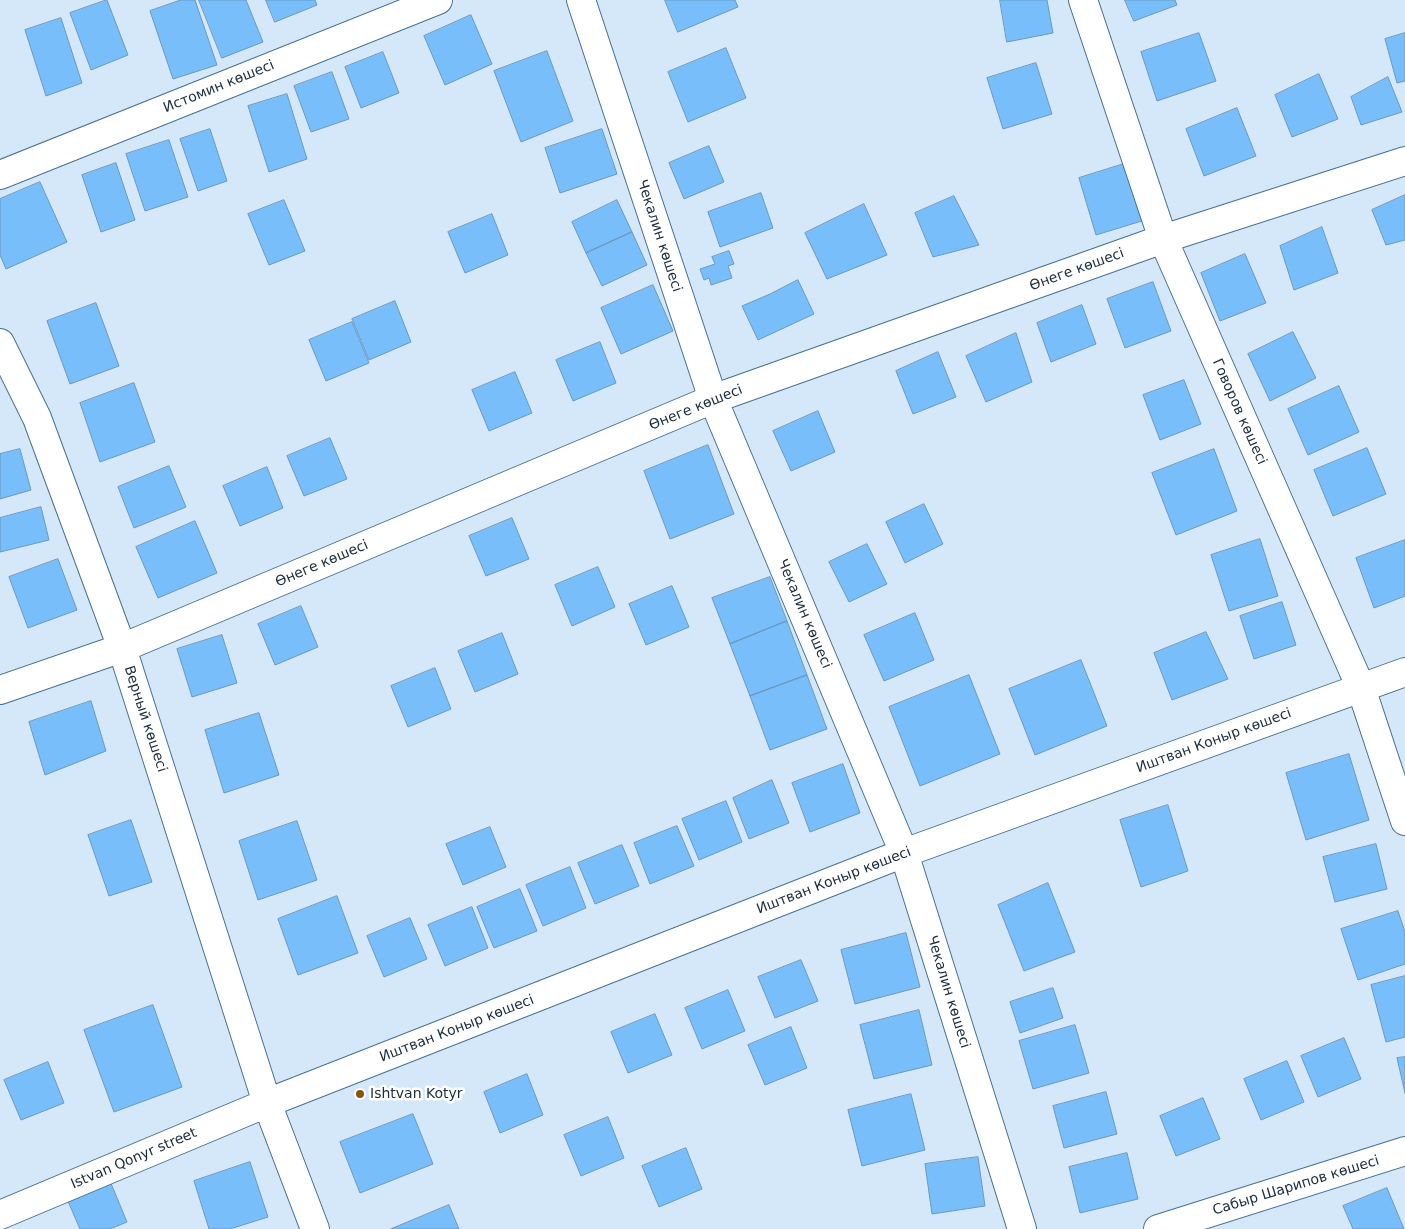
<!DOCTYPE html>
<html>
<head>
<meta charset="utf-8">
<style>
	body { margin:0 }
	canvas { display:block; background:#d5e8f9 }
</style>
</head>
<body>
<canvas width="1405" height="1229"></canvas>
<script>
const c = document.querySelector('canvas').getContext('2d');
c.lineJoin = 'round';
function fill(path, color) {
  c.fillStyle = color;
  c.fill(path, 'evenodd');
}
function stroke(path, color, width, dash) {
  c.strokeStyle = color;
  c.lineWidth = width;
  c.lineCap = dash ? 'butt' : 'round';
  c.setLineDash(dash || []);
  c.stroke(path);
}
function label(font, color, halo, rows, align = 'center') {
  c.font = font + ' "DejaVu Sans",sans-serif';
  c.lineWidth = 5;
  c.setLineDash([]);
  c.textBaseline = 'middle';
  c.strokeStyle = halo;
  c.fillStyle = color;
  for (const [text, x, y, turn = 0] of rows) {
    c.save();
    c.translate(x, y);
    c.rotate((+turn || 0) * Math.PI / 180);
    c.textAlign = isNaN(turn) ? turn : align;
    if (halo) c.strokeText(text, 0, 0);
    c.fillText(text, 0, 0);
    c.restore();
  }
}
const building = new Path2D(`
	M107,0l21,55 -37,15 -21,-57z
	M181,0h14l22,65 -44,14 -23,-68z
	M199,0h47l17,42 -41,16z
	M266,0h49l2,5 -42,17z
	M665,0h70l3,7 -60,25z
	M1000,0h47l6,33 -46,9z
	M1125,0h50l2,5 -43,16z
	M471,15l21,49 -47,21 -21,-49z
	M61,18l21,65 -36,13 -21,-66z
	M1199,33l17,48 -59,20 -16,-49z
	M1405,33v48l-8,2 -12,-44z
	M726,48l20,50 -58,24 -20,-50z
	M547,51l26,70 -52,21 -27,-71z
	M383,52l16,41 -38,15 -16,-41z
	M1036,63l16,51 -49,15 -16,-51z
	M332,72l17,47 -38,13 -17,-46z
	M1319,74l19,45 -46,18 -17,-42z
	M1388,77l14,35 -41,13 -10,-28z
	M287,94l20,65 -38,13 -21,-66z
	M1237,108l19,48 -52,20 -18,-47z
	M210,129l17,52 -29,10 -18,-52z
	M602,129l15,45 -57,19 -15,-45z
	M169,140l19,57 -43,14 -19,-57z
	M709,146l15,36 -40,17 -15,-36z
	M116,163l19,57 -34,12 -19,-57z
	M1127,163l18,57 -49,15 -17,-57z
	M40,182l27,60 -61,27 -6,-14v-56z
	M761,193l12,35 -53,19 -12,-35z
	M1405,195v45l-19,5 -14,-35z
	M954,196l25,49 -46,12 -18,-44z
	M284,200l21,51 -36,14 -21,-51z
	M617,200l15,32 -46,21 -14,-31z
	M864,204l23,51 -60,24 -22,-46z
	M492,214l16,41 -43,18 -17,-41z
	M1322,227l16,46 -44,17 -14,-44z
	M632,232l15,33 -45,21 -16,-33z
	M729,251l5,13 -6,2 4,12 -21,7 -2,-7 -5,2 -4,-11 15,-5 -3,-7z
	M1245,254l21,49 -46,18 -19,-48z
	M798,280l16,34 -56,26 -16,-34 28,-12z
	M1153,282l18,49 -46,17 -18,-49z
	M653,285l20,46 -52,23 -20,-46z
	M395,301l16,41 -42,18 -17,-41z
	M96,303l23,63 -49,18 -23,-63z
	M1082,305l14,39 -45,18 -14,-39z
	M352,322l17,41 -43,18 -17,-41z
	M1293,332l23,46 -46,23 -22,-47z
	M1016,333l16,49 -46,20 -20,-46z
	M600,342l16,41 -43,18 -17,-41z
	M938,352l18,45 -43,17 -17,-43z
	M515,372l17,41 -43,18 -17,-41z
	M1184,380l17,44 -41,16 -17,-45z
	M134,383l21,59 -55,20 -20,-59z
	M1339,386l20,46 -51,23 -20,-46z
	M818,411l17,41 -44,19 -18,-40z
	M330,438l17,41 -43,17 -17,-40z
	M708,445l26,69 -64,25 -26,-68z
	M1367,448l19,46 -53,22 -19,-46z
	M20,449l11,41 -31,9v-45z
	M1214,449l23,62 -61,24 -24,-62z
	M169,466l17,41 -52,21 -16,-41z
	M267,467l16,41 -43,18 -17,-40z
	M924,504l19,40 -38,19 -19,-41z
	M41,507l8,33 -49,12v-34z
	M512,518l17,41 -43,17 -17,-40z
	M195,521l22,52 -59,25 -22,-51z
	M1260,539l18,57 -49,15 -18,-56z
	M1405,540v56l-31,12 -18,-50z
	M867,544l20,40 -38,18 -20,-40z
	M58,559l19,51 -49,18 -19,-51z
	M598,567l17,40 -43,19 -17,-41z
	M770,577l17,44 -57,23 -18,-46z
	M672,586l17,41 -43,18 -17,-41z
	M1282,602l14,43 -42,14 -14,-43z
	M301,606l17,41 -43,18 -17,-41z
	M915,613l19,47 -50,21 -20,-46z
	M787,621l20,54 -57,21 -20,-52z
	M1206,632l22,47 -56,21 -18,-47z
	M502,633l16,41 -43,18 -17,-41z
	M222,635l15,48 -45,14 -15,-48z
	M1081,660l26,66 -72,29 -26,-66z
	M435,668l16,41 -43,18 -17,-41z
	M807,675l20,54 -57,21 -20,-54z
	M969,675l31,79 -80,32 -31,-79z
	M91,701l15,50 -61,24 -16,-53z
	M259,713l20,62 -55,18 -19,-63z
	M1349,754l20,66 -63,20 -20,-67z
	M843,764l17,49 -50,19 -18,-49z
	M772,780l17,43 -40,16 -16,-41z
	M726,801l16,41 -43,18 -17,-41z
	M1168,805l20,66 -47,16 -21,-67z
	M131,820l21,62 -43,14 -21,-61z
	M297,821l20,59 -59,20 -19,-59z
	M677,826l17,40 -44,18 -16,-41z
	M490,827l16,40 -43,18 -17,-41z
	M1376,844l11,45 -52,13 -12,-45z
	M622,845l17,41 -44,18 -17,-41z
	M570,867l16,41 -43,18 -17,-41z
	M1048,883l27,69 -51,19 -26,-66z
	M520,889l17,42 -43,17 -17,-41z
	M337,896l21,57 -60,22 -20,-56z
	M472,907l16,41 -43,18 -17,-41z
	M1398,911l7,21v32l-47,16 -17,-51z
	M410,918l17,41 -43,18 -17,-41z
	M906,933l14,54 -65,17 -14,-54z
	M801,960l17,41 -43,17 -17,-41z
	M1405,976v61l-19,5 -15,-57z
	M1053,988l10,30 -43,15 -10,-31z
	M728,990l17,41 -43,18 -17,-41z
	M153,1005l29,82 -68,25 -30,-82z
	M919,1010l13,55 -58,14 -14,-54z
	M655,1014l17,41 -44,18 -17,-41z
	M1075,1025l14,48 -56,16 -14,-48z
	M791,1027l16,41 -42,17 -17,-40z
	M1344,1038l17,41 -43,18 -17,-41z
	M1405,1057v36l-8,-35z
	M1287,1061l17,41 -43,18 -17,-41z
	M48,1062l16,41 -43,17 -17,-40z
	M527,1074l16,41 -43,18 -16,-41z
	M1106,1092l11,42 -53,14 -11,-42z
	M911,1094l14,56 -63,16 -14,-56z
	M1203,1098l17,41 -44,17 -16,-40z
	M413,1114l20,50 -73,29 -20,-51z
	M608,1117l16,41 -43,18 -17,-41z
	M686,1148l16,41 -43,18 -17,-41z
	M1127,1153l11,46 -58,14 -11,-46z
	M978,1157l7,49 -53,8 -7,-50z
	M250,1162l18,55 -38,12h-21l-15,-48z
	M110,1181l17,41 -17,7h-30l-13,-30z
	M1387,1188l17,41h-51l-10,-23z
	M449,1205l10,24h-68z`);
fill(building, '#77befa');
stroke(building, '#6b98bf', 1);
const minor = new Path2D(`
	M581,0l132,399 191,454 118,376
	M1083,0l80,239 198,449 44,133
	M0,175l438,-175
	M0,343l37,75 85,230 145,455 48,126
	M0,690l122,-42 591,-249 450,-160 242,-78
	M0,1215l267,-112 637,-250 501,-181
	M1158,1229l247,-78`);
stroke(minor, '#457196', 30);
stroke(minor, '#fff', 28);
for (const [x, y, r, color] of [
	[360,1094,5,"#8a5305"]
]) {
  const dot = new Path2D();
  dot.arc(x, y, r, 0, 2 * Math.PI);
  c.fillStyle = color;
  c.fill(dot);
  stroke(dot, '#fff', 2);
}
label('14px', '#1b2d3d', '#fff', [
	["Истомин көшесі",219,87,-22],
	["Чекалин көшесі",659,236,72],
	["Өнеге көшесі",1077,270,-20],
	["Өнеге көшесі",696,408,-22],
	["Говоров көшесі",1239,412,66],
	["Өнеге көшесі",322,564,-23],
	["Чекалин көшесі",804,614,67],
	["Верный көшесі",145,719,72],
	["Иштван Коныр көшесі",1214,741,-20],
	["Иштван Коныр көшесі",834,881,-21],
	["Чекалин көшесі",948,992,73],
	["Иштван Коныр көшесі",457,1029,-21],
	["Istvan Qonyr street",134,1159,-23],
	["Сабыр Шарипов көшесі",1296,1186,-17]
]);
label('14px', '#1b2d3d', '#fff', [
	["Ishtvan Kotyr",370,1094]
], 'left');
</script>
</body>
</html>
